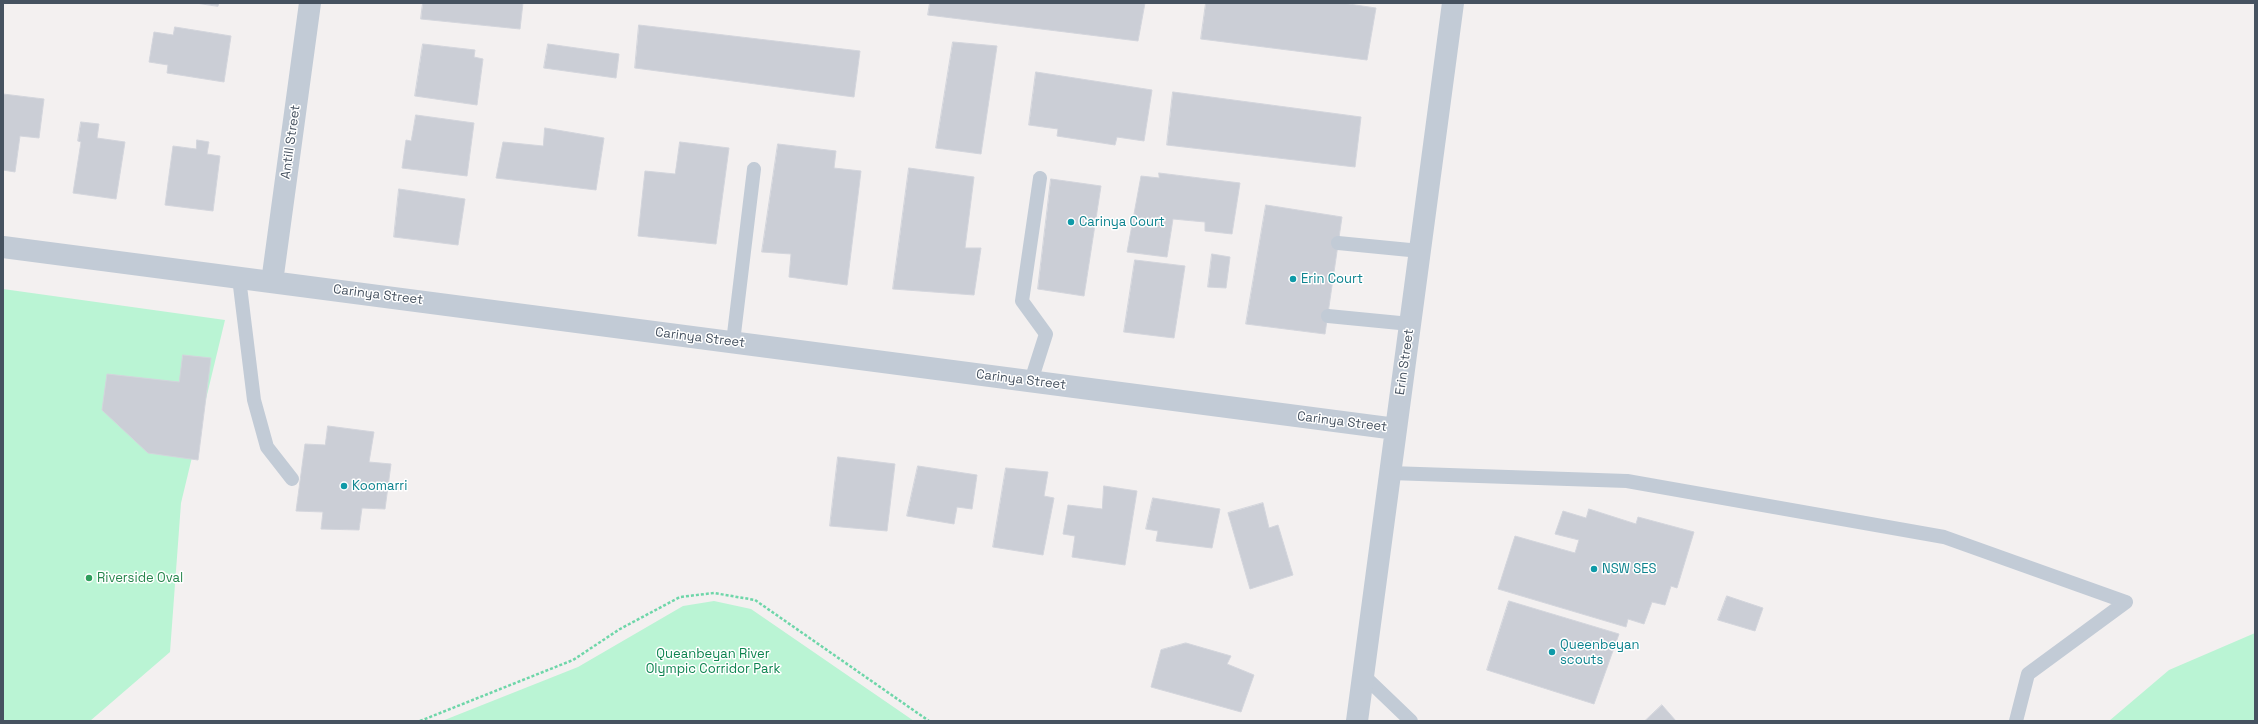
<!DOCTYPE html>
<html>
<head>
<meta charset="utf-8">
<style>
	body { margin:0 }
	#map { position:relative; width:2258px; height:724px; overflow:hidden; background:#f3f0f0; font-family:"Space Grotesk",sans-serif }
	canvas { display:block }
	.frame { position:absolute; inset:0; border:4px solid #465260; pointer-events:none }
</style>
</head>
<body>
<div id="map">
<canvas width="2258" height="724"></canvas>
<div class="frame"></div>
</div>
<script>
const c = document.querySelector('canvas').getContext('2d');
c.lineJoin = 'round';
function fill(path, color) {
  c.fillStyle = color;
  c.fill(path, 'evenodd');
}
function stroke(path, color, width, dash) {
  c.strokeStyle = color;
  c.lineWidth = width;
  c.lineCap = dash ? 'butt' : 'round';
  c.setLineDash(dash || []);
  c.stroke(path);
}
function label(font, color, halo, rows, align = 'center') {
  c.font = font + ' "Space Grotesk",sans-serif';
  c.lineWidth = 3;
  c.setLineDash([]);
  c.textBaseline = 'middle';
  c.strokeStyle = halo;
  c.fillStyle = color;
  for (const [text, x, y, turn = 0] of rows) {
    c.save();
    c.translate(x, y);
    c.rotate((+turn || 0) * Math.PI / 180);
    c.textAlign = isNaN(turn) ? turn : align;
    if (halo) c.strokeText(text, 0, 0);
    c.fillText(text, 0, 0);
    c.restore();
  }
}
fill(new Path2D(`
	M3,289l222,31 -44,183 -11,149 -80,69h-87z
	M714,601l37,8 163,112h-472l136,-54 105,-61z
	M2255,633v88h-146l60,-51z`), '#baf4d4');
const building = new Path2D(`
	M196,3h23l-1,3z
	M423,3h100l-3,26 -99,-10z
	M930,3h215l-7,38 -210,-26z
	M1206,3h136l34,5 -9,52 -166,-21z
	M639,25l221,26 -6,46 -219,-29z
	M175,27l56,9 -7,46 -57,-9 1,-8 -19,-3 5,-30 19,3z
	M953,42l44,4 -16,108 -45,-6z
	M423,44l52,6 -1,7 9,2 -6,46 -62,-9z
	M548,44l71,10 -3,24 -72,-10z
	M1036,72l116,18 -8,51 -27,-4 -2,8 -58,-9 1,-7 -29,-4z
	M1173,92l188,25 -6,50 -188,-22z
	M3,94l41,5 -5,39 -19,-2 -5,36 -12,-2z
	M416,115l58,8 -7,53 -65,-8 4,-28 5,1z
	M81,122l18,2 -2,14 28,4 -9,57 -43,-6 8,-51 -3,-1z
	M545,128l59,10 -8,52 -100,-12 7,-36 40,4z
	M197,140l12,2 -2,12 13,2 -7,55 -48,-6 8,-59 23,3z
	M680,142l49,6 -13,96 -78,-8 7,-65 30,3z
	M778,144l58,7 -2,17 27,3 -14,114 -58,-8 2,-23 -29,-2z
	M909,168l65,9 -9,71h16l-7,47 -81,-6z
	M1159,173l81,10 -8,51 -27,-3v-9l-32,-3 -6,38 -40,-5 14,-76 18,2z
	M1051,179l50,7 -17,110 -46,-7z
	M399,189l66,10 -7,46 -64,-8z
	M1266,205l76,12 -17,117 -79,-10z
	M1212,254l18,3 -4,31 -18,-1z
	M1135,260l50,6 -11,72 -50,-6z
	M183,355l28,3 -13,102 -50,-7 -46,-43 5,-36 72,8z
	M328,426l46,6 -5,30 22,2 -6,45 -23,-1 -3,22 -38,-1 2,-17 -27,-1 9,-67 20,1z
	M838,457l57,7 -8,67 -57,-5z
	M918,466l59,9 -5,34 -15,-2 -3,17 -47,-8z
	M1006,468l42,4 -4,24 10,2 -11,57 -50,-8z
	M1104,486l33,5 -12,74 -53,-8 3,-21 -12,-2 5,-29 34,4z
	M1153,498l67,11 -8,39 -56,-7 2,-10 -12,-2z
	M1263,503l6,25 9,-3 15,50 -43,14 -22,-76z
	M1589,509l47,15 2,-7 56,15 -17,56 -6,-2 -6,19 -13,-3 -8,22 -16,-5 -2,8 -128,-38 17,-53 60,17 4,-13 -24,-6 8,-23 23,7z
	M1727,596l36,12 -8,23 -37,-11z
	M1509,601l110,33 -25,70 -107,-34z
	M1186,643l45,13 -4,8 27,11 -13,37 -90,-25 10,-37z
	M1662,705l14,16h-31z`);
fill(building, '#cbced6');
stroke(building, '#d3d5dc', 1);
stroke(new Path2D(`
	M420,721l153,-61 47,-31 60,-32 34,-4 41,7 174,121`), '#6ed6a9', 2.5, [3, 2]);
stroke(new Path2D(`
	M1338,243l82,8
	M239,278l15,122 13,47 25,32
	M1328,316l82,8
	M733,342l21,-173
	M1031,381l15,-47 -24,-33 18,-123
	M1390,473l237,8 317,56 182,65
	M1363,675l48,46
	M2016,721l12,-47 98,-72`), '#c2cbd6', 14);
stroke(new Path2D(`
	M3,247l1393,182
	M272,282l38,-279
	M1357,721l96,-718`), '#c2cbd6', 22);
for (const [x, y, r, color] of [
	[1071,222,4,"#0f9aa8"],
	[1293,279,4,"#0f9aa8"],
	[344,486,4,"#0f9aa8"],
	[1594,569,4,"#0f9aa8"],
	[89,578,4,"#2e9e5b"],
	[1552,652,4,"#0f9aa8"]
]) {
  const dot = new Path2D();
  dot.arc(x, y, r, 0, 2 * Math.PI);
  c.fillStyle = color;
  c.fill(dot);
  stroke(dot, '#fff', 1.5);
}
label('13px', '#465260', '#fff', [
	["Antill Street",291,142,-82],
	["Carinya Street",378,295,7],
	["Carinya Street",700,338,7],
	["Erin Street",1405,362,-82],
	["Carinya Street",1021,380,7],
	["Carinya Street",1342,422,7]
]);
label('13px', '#0d838f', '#fff', [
	["Carinya Court",1079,222],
	["Erin Court",1301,279],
	["Koomarri",352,486],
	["NSW SES",1602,569],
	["Queenbeyan",1560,645],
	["scouts",1560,660]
], 'left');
label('13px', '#27864d', '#fff', [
	["Riverside Oval",97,578]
], 'left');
label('13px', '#0d8450', '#fff', [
	["Queanbeyan River",713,654],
	["Olympic Corridor Park",713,669]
]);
</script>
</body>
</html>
